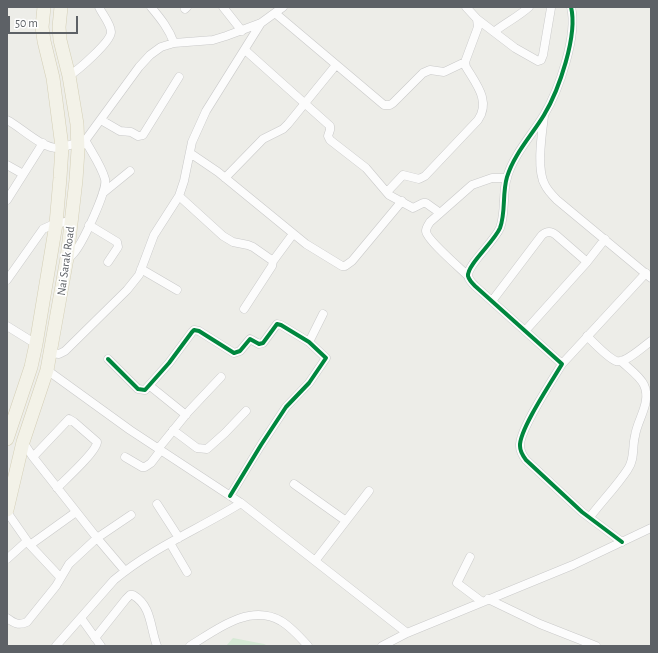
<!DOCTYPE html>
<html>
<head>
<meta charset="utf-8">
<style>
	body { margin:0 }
	#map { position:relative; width:658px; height:653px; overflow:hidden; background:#edede8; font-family:"Alegreya Sans",sans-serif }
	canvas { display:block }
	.frame { position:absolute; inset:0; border:8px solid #5d6166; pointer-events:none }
	.scale { position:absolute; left:8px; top:16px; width:70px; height:18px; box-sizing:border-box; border:2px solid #5d6166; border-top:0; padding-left:5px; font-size:12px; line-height:14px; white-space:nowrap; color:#5d6166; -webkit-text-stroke:3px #fff; paint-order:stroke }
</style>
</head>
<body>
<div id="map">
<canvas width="658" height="653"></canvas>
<div class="frame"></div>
<div class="scale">50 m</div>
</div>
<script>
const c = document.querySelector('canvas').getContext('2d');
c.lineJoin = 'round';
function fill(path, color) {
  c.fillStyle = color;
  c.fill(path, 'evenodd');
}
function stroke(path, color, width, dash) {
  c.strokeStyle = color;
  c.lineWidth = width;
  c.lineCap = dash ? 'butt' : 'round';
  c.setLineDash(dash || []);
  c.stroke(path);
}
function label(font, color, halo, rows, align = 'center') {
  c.font = font + ' "Alegreya Sans",sans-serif';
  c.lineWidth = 3.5;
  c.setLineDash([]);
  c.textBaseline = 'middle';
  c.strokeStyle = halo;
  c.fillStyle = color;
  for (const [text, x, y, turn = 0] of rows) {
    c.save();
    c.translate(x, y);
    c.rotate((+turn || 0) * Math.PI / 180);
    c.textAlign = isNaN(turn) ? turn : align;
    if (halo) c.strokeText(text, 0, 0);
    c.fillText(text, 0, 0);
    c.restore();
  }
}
fill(new Path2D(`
	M233,638l31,6 4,2h-42z`), '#d6e9d5');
const street = new Path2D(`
	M151,7c10,12 18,22 23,36
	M223,7l19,24
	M571,7c7,28 -12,83 -27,108 -12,20 -30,39 -37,62 -5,17 -1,35 -7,51 -6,14 -33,37 -32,48 1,4 4,7 7,10l87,78c-10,17 -43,66 -42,82 0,6 3,10 6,14l56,52 40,30
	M185,9l2,-2
	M275,13l109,92h6l3,-2 30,-30 7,-3 14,2 21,-10
	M477,19l38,29 23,13 3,-1 2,-5 8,-47
	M494,32c11,-9 24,-15 35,-25
	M245,50l85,76v4l-2,6 2,4 36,28 23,27 24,13 10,-5h3l14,10
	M69,76c9,-6 42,-34 42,-44 0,-8 -9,-18 -12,-25
	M544,116c-2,17 -8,54 1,69 3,6 7,10 12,15l94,78
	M7,120c14,7 35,29 52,28 6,-1 13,-4 18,-5
	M101,120l19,11 11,1 7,4 5,-1 36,-58
	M79,149l60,-82 11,-12 11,-8 13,-4 39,-3 13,-4 35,-13 22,-16
	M190,153l28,19 88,72 36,22h3l7,-5 50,-60
	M7,165l16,9
	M225,178l38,-39 20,-10 5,-5 48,-59
	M387,192l16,-17 16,4 6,-3 53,-56c13,-19 -2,-36 -12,-53l-1,-5 13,-35 -1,-8 -11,-12
	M103,193l27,-22
	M179,196l44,40 10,6 15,3 5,2 20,14 -1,5 -28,43
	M7,200l36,-57
	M89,225l28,17 1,5 -10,15
	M67,258c1,0 5,-2 5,-3 9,-8 36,-65 33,-76 -4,-14 -13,-26 -20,-39
	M273,261l20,-27
	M141,269l36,21
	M468,276c-7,-7 -42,-37 -42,-45 0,-3 2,-6 4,-9l42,-37 20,-7h15
	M7,280l36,-51 11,-5 17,-3
	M492,301l50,-66c5,-4 9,-4 14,0l31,27
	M7,326l29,18
	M525,331l62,-69 18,-23
	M587,336c7,7 20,21 29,25 9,3 28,-15 35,-20
	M309,342l14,-28
	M50,353l9,1 6,-3 62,-61 12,-15 15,-40 25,-39 5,-15 8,-39 14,-31 55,-88
	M108,359l30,30 7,1 24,-27 23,-31 2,-2 5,1 35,22 6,-2 10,-12 9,5 4,-1 14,-19 4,1 28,17 17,16 -17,25 -23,24 -25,38 -31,51
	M562,364l84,-91
	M47,370l83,60 111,73 166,130
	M150,386l36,29
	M173,430l24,18 10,1 18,-16 21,-22
	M23,442l10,15 64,81 28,33
	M158,449l30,-37 33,-35
	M33,457l36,-38 5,3 23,20c0,9 -32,38 -40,46
	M125,457l17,10h3l6,-4 10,-13
	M294,484l52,37
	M157,504l22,34
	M7,512l23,33 30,32
	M590,517c12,-16 27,-31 38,-48 7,-10 4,-22 7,-33 2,-16 17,-34 9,-51 -4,-9 -16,-17 -23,-24
	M170,543l17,29
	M30,545l46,-33
	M470,557l-13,26 24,18
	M7,559l20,-18
	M315,561l54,-70
	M488,599l52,25 56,22
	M7,618c7,5 11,8 20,4l29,-36 13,-22 28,-26 34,-23
	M81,618l20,28
	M95,638l31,-39 4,-4h3c19,11 17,33 24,51
	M56,646l58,-66c38,-32 85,-51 127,-77
	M190,646c26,-16 59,-43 91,-25 10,6 19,16 27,25
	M382,646l25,-13 166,-68 78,-37`);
const primary = new Path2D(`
	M7,439l24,-72 5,-23 20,-120 4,-46 2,-31 -9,-69 -9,-37 -2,-14 2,-20
	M7,510l16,-68 24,-72 20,-112 9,-78 2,-30 -1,-26 -8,-48 -9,-36 -1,-13 2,-20`);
stroke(street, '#c9c9c9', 9);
stroke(primary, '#d4cfb6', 14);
stroke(street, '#fcfcfc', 8);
stroke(primary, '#f3f2e8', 13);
stroke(new Path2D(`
	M571,7c7,28 -12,83 -27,108 -12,20 -30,39 -37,62 -5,17 -1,35 -7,51 -6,14 -33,37 -32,48 1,4 4,7 7,10l87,78c-10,17 -43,66 -42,82 0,6 3,10 6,14l56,52 40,30
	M108,359l30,30 7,1 24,-27 23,-31 2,-2 5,1 35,22 6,-2 10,-12 9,5 4,-1 14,-19 4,1 28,17 17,16 -17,25 -23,24 -25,38 -31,51`), '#00873e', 4);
label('12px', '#5d6166', '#fff', [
	["Nai Sarak Road",66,261,-82]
]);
</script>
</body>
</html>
